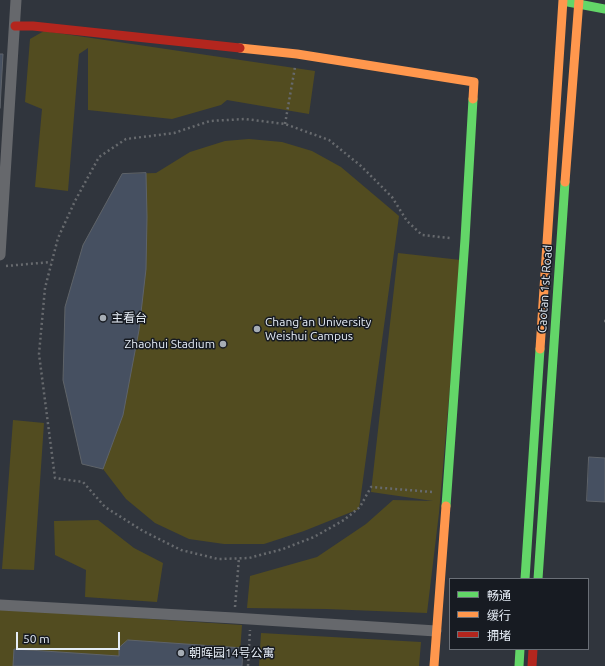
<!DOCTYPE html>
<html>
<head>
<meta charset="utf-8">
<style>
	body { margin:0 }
	#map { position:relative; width:605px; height:666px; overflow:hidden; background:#30353d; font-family:Ubuntu,"Noto Sans SC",sans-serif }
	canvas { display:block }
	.legend { position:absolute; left:449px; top:578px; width:140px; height:72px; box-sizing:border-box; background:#171b22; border:1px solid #6a6f77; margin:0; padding:5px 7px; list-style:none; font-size:12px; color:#e6edf6 }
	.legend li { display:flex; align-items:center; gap:8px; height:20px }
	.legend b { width:20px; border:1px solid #6a6f77 }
	.scale { position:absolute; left:16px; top:632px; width:104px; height:18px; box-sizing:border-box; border:2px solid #e6edf6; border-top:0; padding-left:5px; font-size:12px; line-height:14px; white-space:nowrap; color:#e6edf6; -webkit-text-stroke:3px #171b22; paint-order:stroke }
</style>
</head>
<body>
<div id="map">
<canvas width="605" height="666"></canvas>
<ul class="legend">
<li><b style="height:5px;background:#63d668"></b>畅通</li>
<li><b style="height:5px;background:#ff974d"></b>缓行</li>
<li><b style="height:5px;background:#b3261e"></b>拥堵</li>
</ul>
<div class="scale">50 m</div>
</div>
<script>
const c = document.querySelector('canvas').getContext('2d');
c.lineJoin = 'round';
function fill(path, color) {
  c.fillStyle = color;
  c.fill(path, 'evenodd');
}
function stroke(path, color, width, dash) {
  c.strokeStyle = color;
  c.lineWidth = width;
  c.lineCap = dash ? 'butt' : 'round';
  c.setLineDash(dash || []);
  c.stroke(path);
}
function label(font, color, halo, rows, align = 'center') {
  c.font = font + ' Ubuntu,"Noto Sans SC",sans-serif';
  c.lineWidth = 3;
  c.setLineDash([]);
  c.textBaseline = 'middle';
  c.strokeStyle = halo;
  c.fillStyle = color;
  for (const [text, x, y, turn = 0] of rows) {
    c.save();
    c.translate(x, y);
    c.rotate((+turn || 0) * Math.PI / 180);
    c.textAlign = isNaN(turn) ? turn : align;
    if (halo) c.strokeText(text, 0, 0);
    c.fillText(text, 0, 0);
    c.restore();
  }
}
fill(new Path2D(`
	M44,31l271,40 -6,43 -82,-14 -6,5 -49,14 -84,-9v-62l-9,6 -11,137 -33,-4 7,-78 -17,-7 5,-63z
	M249,139l33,3 30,9 29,16 58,49 -40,293 -55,22 -40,13h-40l-35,-5 -34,-16 -29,-24 -23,-30 -21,-5 -19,-84 2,-73 18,-62 39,-71 34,-1 34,-21 35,-11z
	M398,253l63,7 -22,253 -12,100 -101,-4 -79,-1 3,-32 67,-19 49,-33 27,-24 40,1 -62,-9z
	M13,420l31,3 -10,147 -32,-1z
	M98,520l36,28 29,15 -6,39 -72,-5 1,-27 -31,-15 -1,-34z
	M0,609l242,16 -3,41h-239z
	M261,633l160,9 -2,24h-160z`), '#524c20');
const building = new Path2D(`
	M0,54h3l-3,54z
	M146,173l1,44 -1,52 -7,61 -16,85 -20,54 -21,-5 -19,-84 2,-73 18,-62 39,-71z
	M589,457l16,1v44l-18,-1z
	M128,640l115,8 -1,18h-229l1,-17 105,7v-8z`);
fill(building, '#465061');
stroke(building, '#5e636a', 1);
stroke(new Path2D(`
	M285,124l10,-57
	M6,266l45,-4
	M604,321h1
	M432,492l-61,-5 -11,20 -16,13 -30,17 -31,12 -34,9 -31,1 -37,-9 -38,-19 -38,-24 -22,-25 -28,-4 -16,-124 6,-66 13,-50 17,-37 24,-44 27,-18 48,-6 36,-12 35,-2 40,5 44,16 32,26 31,31 15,24 15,14 28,3
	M235,607l4,-49
	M248,666l2,-36`), '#676a6e', 2.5, [2, 3]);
stroke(new Path2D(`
	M0,255l16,-255
	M0,605l234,13 202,13`), '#66686c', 11);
stroke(new Path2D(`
	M568,2l37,7
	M446,506l19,-267 8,-140
	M525,579l15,-230
	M538,579l27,-397
	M519,666l1,-17`), '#63d668', 9);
stroke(new Path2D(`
	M240,48l57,6 177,28 -1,17
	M565,182l14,-182
	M540,349l23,-349
	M434,666l12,-160`), '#ff974d', 9);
stroke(new Path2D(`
	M15,26h18l207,22
	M532,666l1,-17`), '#b3261e', 9);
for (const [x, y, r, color] of [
	[103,318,4,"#a6adb5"],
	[257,329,4,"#a6adb5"],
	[223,344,4,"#a6adb5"],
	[181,653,4,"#a6adb5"]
]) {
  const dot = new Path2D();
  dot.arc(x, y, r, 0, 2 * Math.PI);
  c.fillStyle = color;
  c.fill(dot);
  stroke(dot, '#171b22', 1.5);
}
label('12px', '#e6edf6', '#171b22', [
	["Caotan 1st Road",545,289,-86]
]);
label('12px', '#e6edf6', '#171b22', [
	["主看台",111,318],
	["Chang'an University",265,322],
	["Weishui Campus",265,336],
	["Zhaohui Stadium",215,344,"right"],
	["朝晖园14号公寓",189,653]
], 'left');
</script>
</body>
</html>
